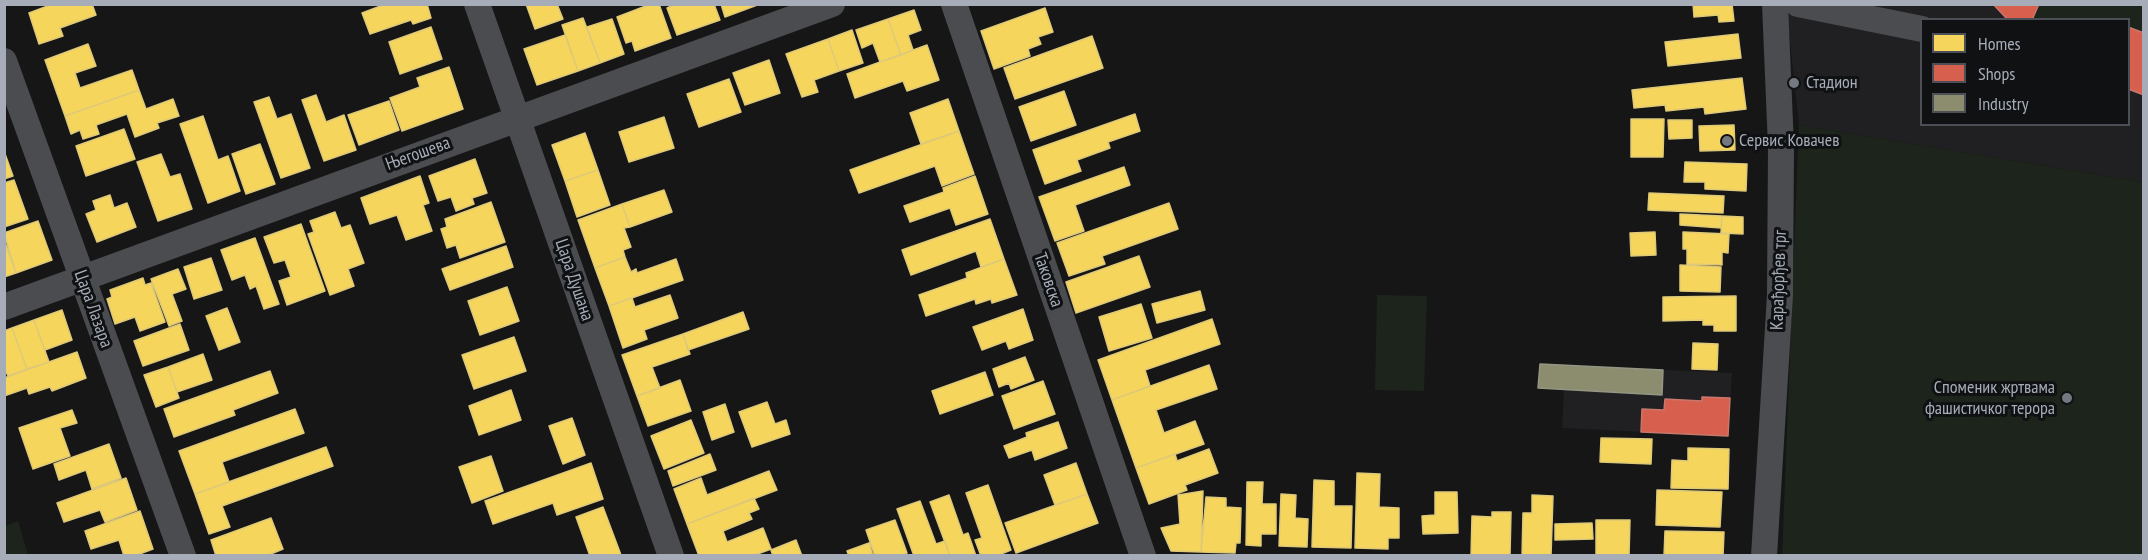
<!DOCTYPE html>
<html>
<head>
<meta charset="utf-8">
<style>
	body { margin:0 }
	#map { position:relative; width:2148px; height:560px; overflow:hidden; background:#161617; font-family:"PT Sans Narrow",sans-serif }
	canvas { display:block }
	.frame { position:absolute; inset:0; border:6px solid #a6adb9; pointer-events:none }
	.legend { position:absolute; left:1920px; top:18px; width:210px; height:108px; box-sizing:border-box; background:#101113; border:2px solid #4c4f55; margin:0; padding:8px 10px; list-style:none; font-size:18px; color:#a6adb9 }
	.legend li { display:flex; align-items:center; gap:12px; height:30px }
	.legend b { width:30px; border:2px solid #4c4f55 }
</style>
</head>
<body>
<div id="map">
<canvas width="2148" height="560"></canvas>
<div class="frame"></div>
<ul class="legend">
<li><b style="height:16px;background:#f6d55c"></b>Homes</li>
<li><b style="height:16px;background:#d6604d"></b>Shops</li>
<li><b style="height:16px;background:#8c8c6e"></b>Industry</li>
</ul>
</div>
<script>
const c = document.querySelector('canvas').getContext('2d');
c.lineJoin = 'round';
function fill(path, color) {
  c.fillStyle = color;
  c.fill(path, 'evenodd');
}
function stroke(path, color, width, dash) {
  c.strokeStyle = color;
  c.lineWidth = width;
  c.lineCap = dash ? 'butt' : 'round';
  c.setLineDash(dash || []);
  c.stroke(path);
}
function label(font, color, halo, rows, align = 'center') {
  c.font = font + ' "PT Sans Narrow",sans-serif';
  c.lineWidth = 6;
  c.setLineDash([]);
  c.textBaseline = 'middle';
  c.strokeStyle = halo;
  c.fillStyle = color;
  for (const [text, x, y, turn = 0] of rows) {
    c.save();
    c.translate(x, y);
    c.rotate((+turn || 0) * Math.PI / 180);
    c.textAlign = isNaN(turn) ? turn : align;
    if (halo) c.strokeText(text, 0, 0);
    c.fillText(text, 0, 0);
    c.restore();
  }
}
fill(new Path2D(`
	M1786,5h357v177l-344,-57zM1922,20h206v104h-206z
	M1540,364l192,9 -4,63 -166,-8 2,-38 -26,-2z`), '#202023');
fill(new Path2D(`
	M1993,5h150v90l-14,-6 -1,-69 -120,-1z
	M1799,125l344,57v373l-361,1z
	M1377,295l50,1 -3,95 -49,-1z
	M18,521l10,34h-23v-29z`), '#1c241c');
const homes = new Path2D(`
	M53,4h39l4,11 -36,13 3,8 -24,8 -10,-31z
	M386,4h41l4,14 -18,6 -2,-4 -41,14 -8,-21z
	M526,4h31l6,15 -28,10z
	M651,4h8l12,34 -36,13 -3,-10 -6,2 -9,-26z
	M676,4h38l6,16 -43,15 -10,-27z
	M721,4h39l-35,13z
	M1693,4h39l2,17 -15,1 -1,-7 -24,2z
	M1045,8l8,24 -15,5 3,7 -13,5 2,7 -36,13 -13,-38z
	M914,10l7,20 -13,5 5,15 -12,5 -13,-36z
	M583,18l17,45 -22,8 -16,-46z
	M612,19l12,35 -24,9 -13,-36z
	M888,19l13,36 -21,7 -7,-19 -11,5 -6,-18z
	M431,27l11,32 -42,15 -11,-32z
	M852,30l11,33 -24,8 -11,-32z
	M1738,34l3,24 -73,8 -3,-24z
	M565,35l13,36 -41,14 -13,-36z
	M1092,36l11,32 -88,31 -11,-31z
	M828,39l11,32 -25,9 4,12 -16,5 -16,-43z
	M88,44l8,22 -21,7 5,15 52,-18 7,20 -74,26 -20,-56z
	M927,45l12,35 -32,11 -4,-10 -48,17 -8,-24z
	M769,60l11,33 -35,12 -12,-32z
	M449,67l14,42 -61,22 -12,-33 30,-11 -3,-9z
	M1742,78l4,31 -41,5 -1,-7 -38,4 -1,-6 -31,3 -2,-18z
	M729,79l12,33 -42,15 -12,-33z
	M139,90l7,19 27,-10 6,17 -22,7 2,5 -24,9 -8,-23 -31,11 3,9 -16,5 -3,-9 -9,4 -6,-18z
	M1064,91l12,34 -45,16 -12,-34z
	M316,95l10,27 18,-7 12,35 -32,11 -22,-61z
	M269,97l8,22 14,-5 19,54 -29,10 -27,-76z
	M948,99l11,32 -38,13 -11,-31z
	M389,101l10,29 -40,15 -11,-30z
	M1135,114l5,17 -32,11 2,6 -33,12 4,11 -36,13 -12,-34z
	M203,116l15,44 10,-4 12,35 -32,12 -28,-79z
	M664,117l10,31 -45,14 -10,-30z
	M1631,119h33l-1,38h-32z
	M1668,120h24v18l-23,1z
	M1734,125l1,25 -35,1 -1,-25z
	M124,129l11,30 -49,17 -10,-30z
	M959,131l15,43 -32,12 -7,-20 -76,27 -9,-23z
	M585,133l13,37 -33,11 -13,-36z
	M260,144l15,40 -29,10 -14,-40z
	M4,151l9,25 -9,3z
	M161,154l9,23 10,-3 12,35 -34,12 -21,-59z
	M475,159l12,34 -15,5 2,6 -18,7 -5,-14 -13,4 -9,-25z
	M1685,162l62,2 -1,27 -41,-2v-7h-21z
	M1124,167l6,18 -55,20 9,26 -29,10 -16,-44z
	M598,170l12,35 -33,12 -12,-36z
	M420,176l9,27 -6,2 9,26 -26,9 -9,-25 -27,9 -9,-26z
	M975,176l13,38 -32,11 -6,-17 -40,14 -6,-16 40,-14 -1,-4z
	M14,180l14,39 -24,8v-44z
	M664,190l8,22 -42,15 -8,-23z
	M1649,193l75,3 -1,17 -75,-3z
	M110,195l4,13 13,-5 9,24 -39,15 -11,-28 10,-4 -3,-9z
	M491,202l14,40 -45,16 -4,-13 -9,3 -6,-19 6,-2 -2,-8z
	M1169,203l9,26 -76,27 3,8 -36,12 -12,-33z
	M622,204l8,23 -6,1 7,19 -8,3 2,7 -30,11 -17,-48z
	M335,212l6,16 9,-3 14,38 -16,6 6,17 -24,9 -22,-61 6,-2 -4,-11z
	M1680,214l42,2 -1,12 -41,-3z
	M1722,216l21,1v17l-22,-1z
	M990,219l14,40 -23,8 -5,-16 -65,24 -9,-25z
	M38,221l14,39 -36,13 -12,-40z
	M301,224l24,67 -38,14 -8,-24 12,-4 -6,-17 -11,3 -10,-26z
	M1655,232l1,23 -25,1 -1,-23z
	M1683,232l46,2 -1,19 -6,-1v13l-35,-1v-15h-4z
	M255,238l24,66 -15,5 -8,-23 -6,3 -5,-14 -13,5 -11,-30z
	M4,240l12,33 -12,4z
	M506,246l7,21 -63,23 -8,-21z
	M1139,256l11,31 -74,26 -10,-31z
	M625,257l6,15 5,-3 1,4 39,-14 7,21 -74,26 -14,-38z
	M211,258l11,32 -28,9 -10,-32z
	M1004,259l13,36 -25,8 -1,-4 -15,5 -1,-5 -49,17 -7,-21 48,-17 -1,-5z
	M1680,265l41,2 -1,25 -40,-1z
	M178,269l8,20 -14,5 10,27 -13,5 -18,-47z
	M143,278l2,7 6,-2 14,39 -25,9 -5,-14 -20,7 -8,-25 5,-2 -2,-7z
	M507,287l12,34 -39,14 -12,-34z
	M1200,291l5,19 -48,13 -5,-19z
	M670,295l8,23 -34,12 3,9 -24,9 -14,-42 23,-8 3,9z
	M1736,296v35h-22v-6h-11v-5l-40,1v-24z
	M1141,304l11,34 -43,13 -10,-34z
	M227,308l13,34 -21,8 -13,-34z
	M1023,309l10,31 -24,9 -3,-8 -24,9 -9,-23z
	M62,310l10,30 -27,10 -11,-30z
	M743,312l6,17 -61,21 -5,-16z
	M1212,319l8,25 -75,26 5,16 -38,14 -14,-40z
	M34,320l15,42 -22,7 -15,-41z
	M180,324l9,26 -46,16 -9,-25z
	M12,328l15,41 -19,7 -4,-9v-36z
	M683,334l7,20 -38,13 8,21 -23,8 -15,-41z
	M514,337l12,34 -52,18 -12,-34z
	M1693,343l25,1 -1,26 -25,-1z
	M77,352l9,26 -34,13 -2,-4 -21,7 -2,-6 -23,8v-18z
	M203,354l9,26 -35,12 -9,-25z
	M1025,357l9,23 -23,9 -2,-6 -10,4 -6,-18z
	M1209,365l8,24 -61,21 8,23 31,-12 9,23 -68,24 -24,-68z
	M168,367l11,31 -23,9 -12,-32z
	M270,371l8,22 -45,17 2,5 -61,22 -10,-28z
	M985,372l8,23 -53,19 -8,-23z
	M680,380l11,31 -43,15 -11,-30z
	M1043,381l12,33 -41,15 -12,-33z
	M511,390l10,30 -42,15 -10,-29z
	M767,402l8,22 11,-4 4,14 -38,13 -13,-35z
	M725,404l9,28 -22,8 -9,-28z
	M295,409l9,24 -82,29 7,20 -34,12 -16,-43z
	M72,410l5,13 -17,5 10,28 -37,13 -14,-41z
	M572,418l13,37 -22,9 -14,-38z
	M691,420l13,33 -40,16 -13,-33z
	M1058,422l9,26 -32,12 -3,-10 -23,8 -5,-12 23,-9 -1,-4z
	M1601,438l51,1 -1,25 -51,-2z
	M109,444l12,34 -29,11 -6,-19 -27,10 -5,-16z
	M326,447l7,19 -111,40 8,21 -21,7 -14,-40z
	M1688,448l41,1 -1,40 -57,-1 1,-28 16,1z
	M1209,449l9,24 -33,12 2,5 -38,14 -13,-36 39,-14 2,7z
	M710,454l6,16 -43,16 -5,-15z
	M491,456l12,35 -31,12 -13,-36z
	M591,463l12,36 -46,16 -4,-12 -60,21 -8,-23z
	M1076,463l11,31 -32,11 -11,-30z
	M769,471l8,19 -90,34 -13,-35 27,-11 6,17z
	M1357,473l23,1 -1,33 20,1v30h-11v11l-33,-1z
	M126,478l11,32 -32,12 -5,-12 -36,12 -7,-19z
	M1314,480l20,1v25h18l-1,42 -39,-1z
	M1247,482h16l-1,22h14v30h-15v12l-15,-1z
	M988,485l23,65 -15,6h-15l-6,-16 7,-2 -16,-45z
	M1657,490l65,2 -2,35 -64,-2z
	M1203,491l-2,61 -30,-1 -10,-23 19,-4 -2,-29z
	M1435,492h22l1,41 -35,1 -1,-18 13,-1z
	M1087,494l11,29 -82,30 -11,-30z
	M1281,494l15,1 -1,23 13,1 -1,28 -28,-1z
	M949,495l14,40 5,-2 8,23h-26l-20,-54z
	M1532,495l21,1 -2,60h-29l1,-43h9z
	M1206,497l20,1v9l15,1 -1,35h-4l-1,10 -34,-1z
	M754,498l5,11 -10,4 3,6 -29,12 4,11 36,-14 8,21 -19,7h-53l-12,-32z
	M920,501l16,43 9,-3 5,15h-36l-17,-47z
	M603,507l18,48 -1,1h-30l-14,-39z
	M140,511l13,38 -19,7h-10l-5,-16 -28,9 -6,-18z
	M1492,512h19l-1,44h-39l1,-40 20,1z
	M271,518l12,31 -17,7h-50l-5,-16z
	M895,520l12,33 -8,3h-24l-9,-26z
	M1596,520h34l-1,36 -33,-1z
	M1592,523l1,16 -38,1v-16z
	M1665,531l59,1 -1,24h-59z
	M796,540l6,16h-29l-2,-6z
	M869,543l4,13h-24l-2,-5z`);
fill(homes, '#f6d55c');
stroke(homes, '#dec978', 1.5);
const shops = new Path2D(`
	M1993,4h46l-7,16h-24z
	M2128,27l16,6v62l-16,-6z
	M1702,397l28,1 -2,38 -87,-4 1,-23 22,1 1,-11 37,2z`);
fill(shops, '#d6604d');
stroke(shops, '#c8776d', 1.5);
const industry = new Path2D(`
	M1540,364l123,6 -1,25 -124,-7z`);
fill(industry, '#8c8c6e');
stroke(industry, '#949684', 1.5);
stroke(new Path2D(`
	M477,4l194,552
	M954,4l189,552
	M1798,4l124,25
	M4,61l179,495
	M4,307l828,-303
	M1764,556l16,-261 1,-148 -6,-143`), '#4a4c50', 26);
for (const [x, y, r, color] of [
	[1794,83,6,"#747880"],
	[1727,141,6,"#747880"],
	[2067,398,6,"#747880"]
]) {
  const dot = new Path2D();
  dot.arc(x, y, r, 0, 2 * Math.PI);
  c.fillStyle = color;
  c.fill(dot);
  stroke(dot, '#101113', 2);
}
label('18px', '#a6adb9', '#101113', [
	["Стадион",1806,83],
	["Сервис Ковачев",1739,141],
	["Споменик жртвама",2055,388,"right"],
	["фашистичког терора",2055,409,"right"]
], 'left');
label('18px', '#a6adb9', '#101113', [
	["Његошева",418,154,-20],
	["Цара Душана",574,280,71],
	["Таковска",1048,280,71],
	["Карађорђев трг",1779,280,-88],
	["Цара Лазара",93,309,70]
]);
</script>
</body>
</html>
